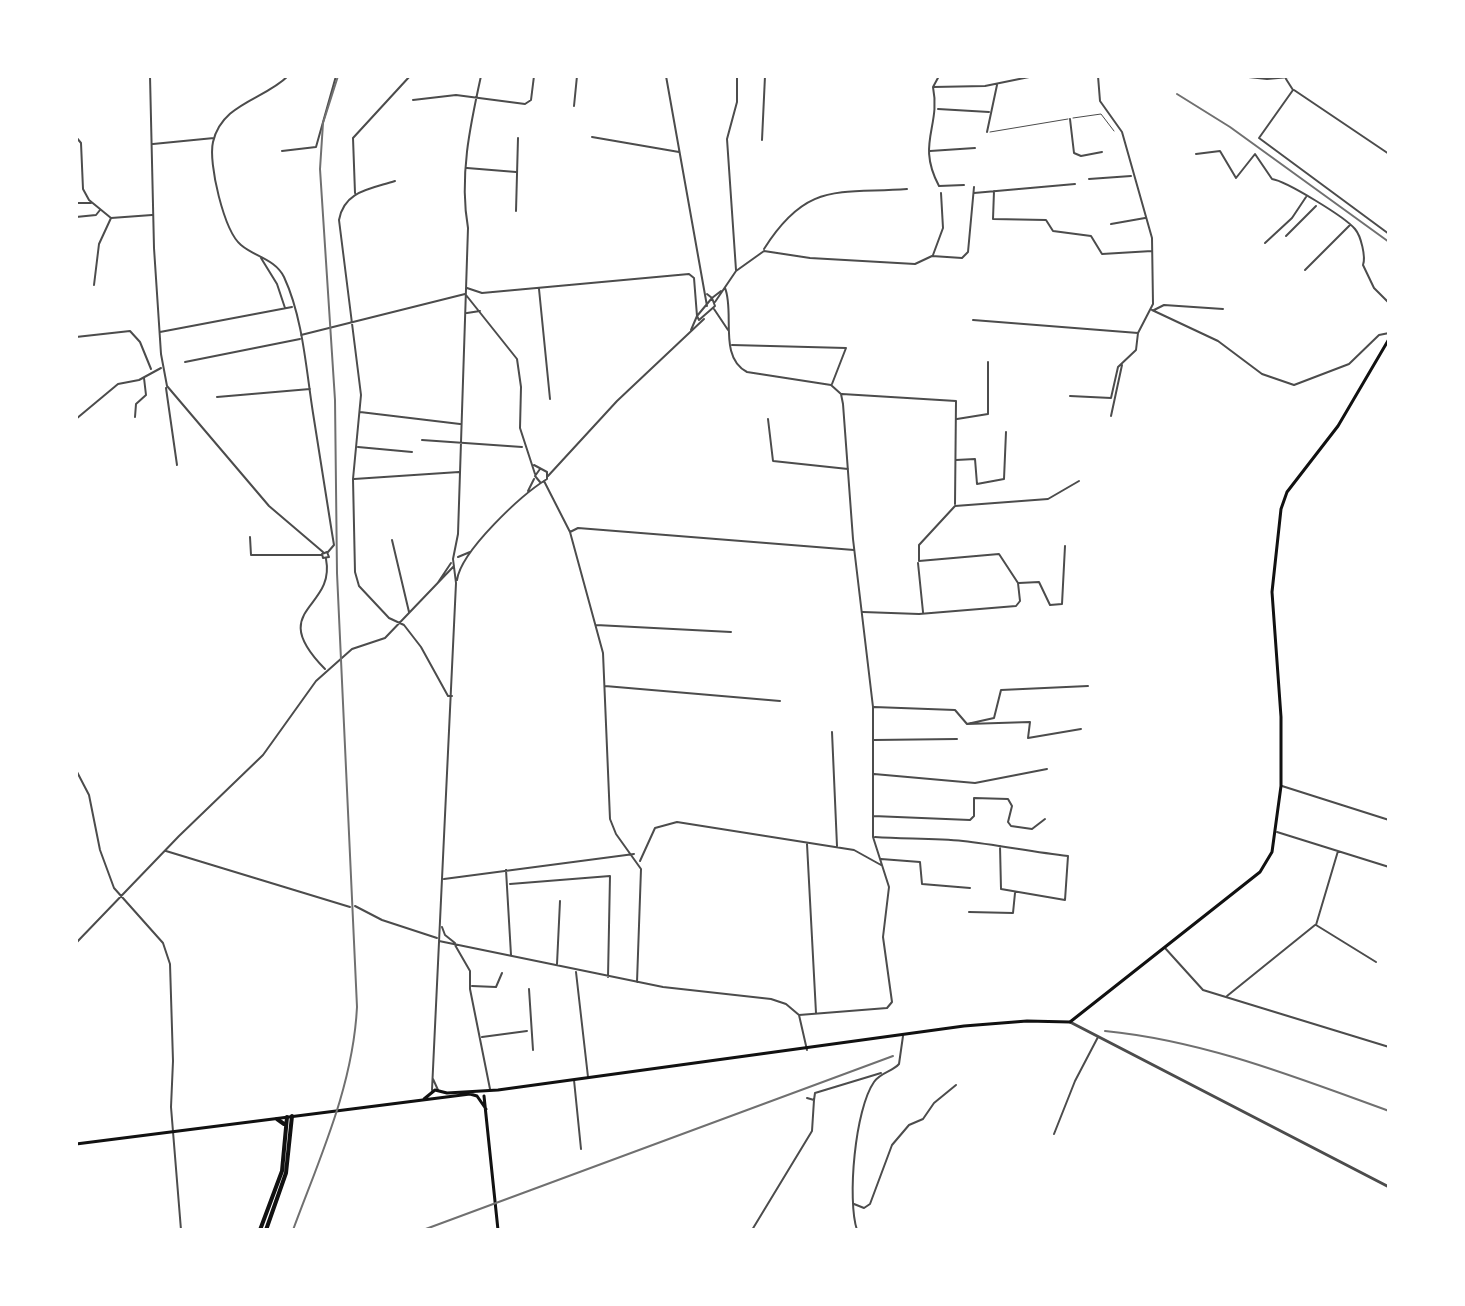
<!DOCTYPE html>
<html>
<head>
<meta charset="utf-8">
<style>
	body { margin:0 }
	#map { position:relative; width:1465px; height:1306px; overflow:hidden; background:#fff; font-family:Inter,sans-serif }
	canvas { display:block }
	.frame { position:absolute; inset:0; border:78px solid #fff; pointer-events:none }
</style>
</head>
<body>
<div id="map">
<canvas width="1465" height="1306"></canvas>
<div class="frame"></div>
</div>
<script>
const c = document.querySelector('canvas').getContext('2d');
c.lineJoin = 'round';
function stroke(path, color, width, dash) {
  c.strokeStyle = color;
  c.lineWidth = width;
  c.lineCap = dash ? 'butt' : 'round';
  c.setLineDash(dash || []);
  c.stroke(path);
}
stroke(new Path2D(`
	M1073,118l28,-4 13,17
	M990,132l78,-13`), '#4c4c4c', 1);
stroke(new Path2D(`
	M150,76l4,172 7,106 6,32 102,120 54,46
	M288,76c-24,24 -66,27 -75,66 -5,21 11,89 28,103 14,12 34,14 43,32 19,41 22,92 29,136 6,40 13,80 19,120l2,12 -6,7
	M666,76l41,230
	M939,76l-6,11 52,-1 49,-10
	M1239,76l28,3 33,-3
	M1286,79l7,11 -34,48 130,96
	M933,87c8,40 -17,56 6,99l25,-1
	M1294,90l95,64
	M413,100l43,-5 69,9 6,-4 3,-24
	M574,106l3,-30
	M938,109l51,3
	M1070,119l4,34 7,3 21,-4
	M987,132l10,-47
	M76,137l5,6 2,46 6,11 22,18 41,-3
	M592,137l87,15
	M762,140l3,-64
	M153,144l61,-6
	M282,151l34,-4 20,-71
	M930,151l45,-3
	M1196,154l24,-3 16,27 19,-24 17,25c14,2 73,38 83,50 6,7 11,28 8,36l11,23 15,15
	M467,168l49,4
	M1089,179l42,-3
	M395,181c-25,8 -51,10 -56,39l22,175 -8,84 2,93 4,14 30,32 15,7 17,22 27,49h4
	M994,191l-1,28 53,1 7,11 38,5 11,18 50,-3
	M355,193l-2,-55 57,-62
	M974,193l101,-9
	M76,203h15
	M516,211l2,-73
	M76,217l20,-2 4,-5
	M1111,224l34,-6
	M1286,236l30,-30
	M1265,243l27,-25 14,-21
	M764,249c43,-68 74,-55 143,-60
	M933,255l10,-27 -2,-35
	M261,258l16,26 8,24
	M736,270l-9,-131 10,-37v-26
	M1305,270l45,-45
	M94,285l5,-41 12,-26
	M467,288l15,5 207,-19 5,4 3,38 -6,14
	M725,288c10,24 -7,69 22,84l84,13 10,9 2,10 10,135 20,168v130l16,50 -6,50 9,65 -5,6 -88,7
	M539,289l11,110
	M707,294l5,4 9,-7
	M466,295l51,64 4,28 -1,41 15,46
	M712,298l3,8 -16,14 -2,-4z
	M715,302l21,-31 28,-20 46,7 105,6 17,-8 30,2 6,-6 6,-65
	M714,309l14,21
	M1152,310l66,31 44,33 32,11 55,-21 30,-29 10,-2
	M1154,310l10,-5 59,4
	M467,313l13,-2
	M973,320l165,13
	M160,332l132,-25
	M301,335l164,-41
	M76,337l54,-6 10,11 11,27
	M732,345l114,3 -14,36
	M185,362l115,-23
	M166,388l11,77
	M842,394l114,7 -1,103
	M1070,396l41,2 7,-31 18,-17 2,-17 15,-29 -1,-66 -30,-106 -22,-31 -2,-25
	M217,397l93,-8
	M360,412l100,12
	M1111,416l11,-51
	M135,417l1,-13 10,-9 -2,-17
	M76,419l42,-35 21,-4 22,-12
	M768,419l5,42 75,8
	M957,419l31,-5v-52
	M422,440l100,7
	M358,447l54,5
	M956,460l19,-1 2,25 27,-5 2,-47
	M540,469l-5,7 5,6
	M548,476l69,-75 87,-82
	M354,479l105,-7
	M544,481l26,51 33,121 7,166 6,15 25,35 -4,113
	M528,491l6,-12
	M570,532l8,-4 276,22
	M250,537l1,18h70
	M392,540l17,72
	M327,552l2,5 -6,1 -1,-4z
	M458,557l12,-5
	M453,559l5,-25 10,-306c-9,-51 2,-102 13,-152
	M918,563l5,49
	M457,580c4,-29 64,-85 90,-101v-7l-13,-7
	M1019,583l20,-1 11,23 12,-1 3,-58
	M437,584l14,-21
	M863,612l56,2 97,-8 4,-5 -2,-18 -19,-29 -80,7v-16l36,-39 93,-7 31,-18
	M596,625l135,7
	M325,669c-60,-61 11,-59 1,-110
	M605,686l175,15
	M874,707l81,3 12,14 27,-6 7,-28 87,-4
	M967,724l63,-2 -2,16 53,-9
	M832,732l5,114
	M874,740l83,-1
	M76,770l13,25 11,55 14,38 49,55 7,21 3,97 -2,46 10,123
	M874,774l101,9 72,-14
	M1282,786l107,34
	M873,816l97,4 4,-4v-18l34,1 4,7 -4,16 3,4 21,3 13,-10
	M1277,832l112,35
	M875,837c29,2 59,1 88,4 35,4 70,11 105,15l-3,44 -64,-11 -1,-43
	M807,844l9,169
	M166,851l184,56
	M1338,851l-22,74 60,37
	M881,859l39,3 2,22 48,4
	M640,861l15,-33 22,-6 177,28 27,15
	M506,870l5,85
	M444,879l190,-25
	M510,884l100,-8 -2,101
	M355,906l27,14 55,18
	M969,912l44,1 2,-20
	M442,927l3,8 10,8
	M439,941l224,46 108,12 15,5 13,11 8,35
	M76,943l103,-107 84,-81 53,-74 36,-32 33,-11 69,-72
	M455,945l15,26v18l20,100
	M1165,948l38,42 186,57
	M557,964l3,-63
	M576,972l12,105
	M472,986l24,1 6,-14
	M529,989l4,61
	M1227,996l88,-71
	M482,1037l45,-6
	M433,1079l5,11
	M574,1080l7,69
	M432,1090l24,-507 -3,-24
	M807,1098l7,2 1,-7 66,-20
	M1054,1134l21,-53 23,-44
	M854,1204l10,4 6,-4 22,-59 17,-20 14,-6 11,-16 22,-18
	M752,1230l60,-99 2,-31
	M857,1230c-10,-30 -2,-121 17,-148 7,-10 18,-10 25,-18l4,-28`), '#4c4c4c', 2);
stroke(new Path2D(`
	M1070,1022l319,165`), '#4c4c4c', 3);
stroke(new Path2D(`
	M484,1096l14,134
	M424,1099l11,-9 12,3 51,-3 466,-64 63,-5 43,1 190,-150 12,-20 9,-66v-69l-9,-125 9,-83 6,-17 51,-66 51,-87
	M76,1144l394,-50 7,2 9,13`), '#111', 3);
stroke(new Path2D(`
	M277,1119l7,5
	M260,1230l22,-59 5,-54
	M266,1230l20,-57 6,-57`), '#111', 4);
stroke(new Path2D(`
	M1177,94l53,33 159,115
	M1105,1031c100,10 190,46 284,80
	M293,1230c27,-73 60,-144 64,-223l-20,-434 -2,-173 -15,-231 3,-46 15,-47
	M423,1230l470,-174`), '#707070', 2);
</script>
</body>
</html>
